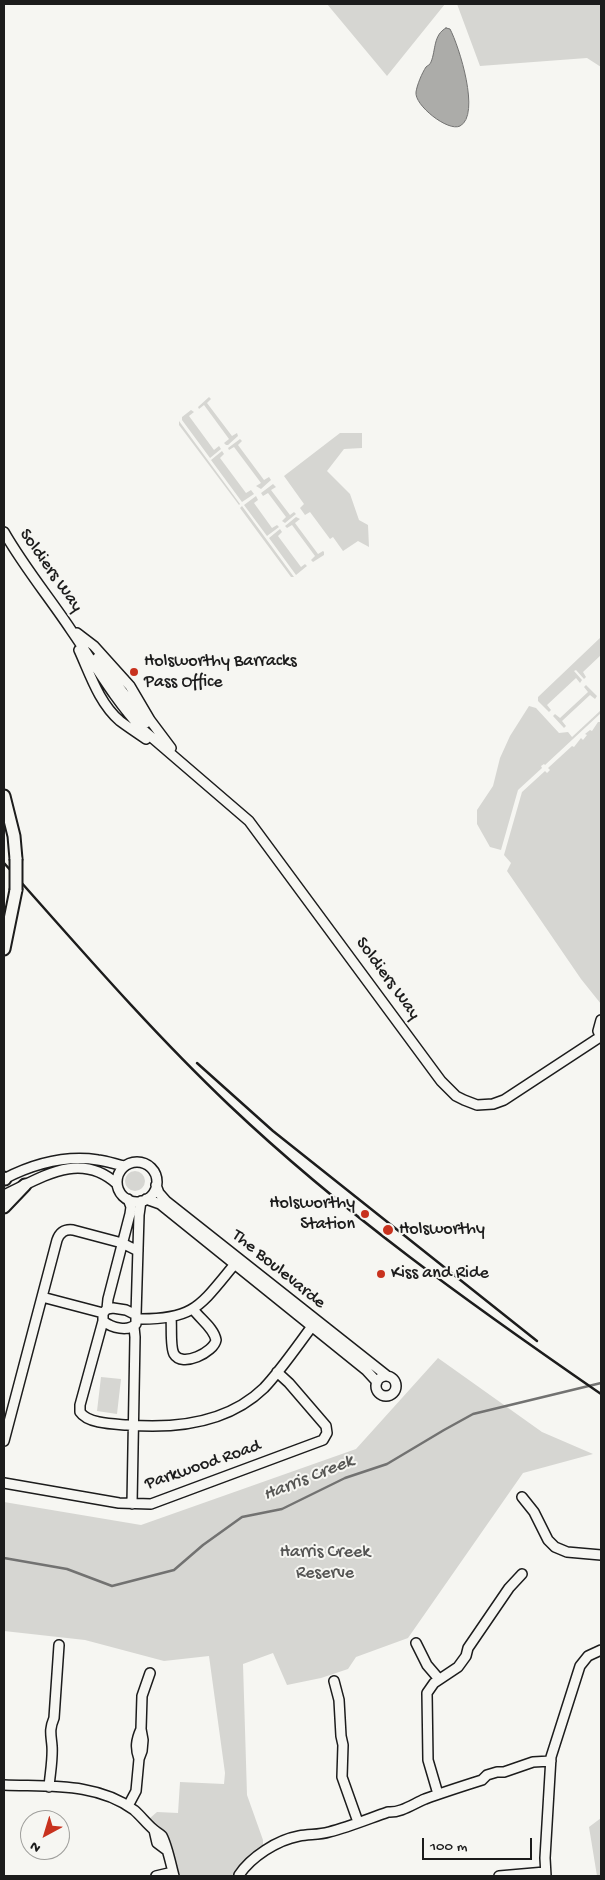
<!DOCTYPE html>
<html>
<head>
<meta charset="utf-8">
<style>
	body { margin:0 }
	#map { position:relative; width:605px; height:1880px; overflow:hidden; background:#f6f6f2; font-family:"Gochi Hand",sans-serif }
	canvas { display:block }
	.frame { position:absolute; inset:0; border:5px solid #1c1c1c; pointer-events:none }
	.north { position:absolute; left:20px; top:1810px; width:50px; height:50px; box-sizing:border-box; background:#f6f6f2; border:1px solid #9f9f9c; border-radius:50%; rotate:219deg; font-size:14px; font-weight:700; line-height:20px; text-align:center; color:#1c1c1c }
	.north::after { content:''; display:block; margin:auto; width:18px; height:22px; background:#c8321e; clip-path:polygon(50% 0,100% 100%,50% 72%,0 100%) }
	.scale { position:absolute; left:422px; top:1838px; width:110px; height:22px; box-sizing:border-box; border:2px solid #1c1c1c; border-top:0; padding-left:6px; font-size:15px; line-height:18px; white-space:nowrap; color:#1c1c1c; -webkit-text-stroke:4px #f6f6f2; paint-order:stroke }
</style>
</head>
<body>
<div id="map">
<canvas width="605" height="1880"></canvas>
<div class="frame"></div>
<div class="north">N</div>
<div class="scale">100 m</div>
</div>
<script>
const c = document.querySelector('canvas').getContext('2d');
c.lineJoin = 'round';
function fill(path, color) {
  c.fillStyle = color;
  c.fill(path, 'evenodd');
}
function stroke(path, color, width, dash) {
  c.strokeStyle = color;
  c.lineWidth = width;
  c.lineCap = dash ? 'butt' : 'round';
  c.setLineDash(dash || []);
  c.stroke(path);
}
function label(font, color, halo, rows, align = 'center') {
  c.font = font + ' "Gochi Hand",sans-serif';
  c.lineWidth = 4;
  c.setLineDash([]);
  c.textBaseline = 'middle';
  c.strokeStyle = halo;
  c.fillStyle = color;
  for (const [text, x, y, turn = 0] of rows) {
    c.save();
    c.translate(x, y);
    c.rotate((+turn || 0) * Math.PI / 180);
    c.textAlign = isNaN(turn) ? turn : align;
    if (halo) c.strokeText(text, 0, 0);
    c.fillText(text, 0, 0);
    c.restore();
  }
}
fill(new Path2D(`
	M327,4h118l-58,72z
	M457,4h144v63l-14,-9 -107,8z
	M209,397l2,2 -4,4 25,33 5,-3 1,3 -10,9h-2l-2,-2 5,-4 -25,-34 -5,4 -1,-2z
	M191,410l3,2 -5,4 25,34 5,-4 2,3 -11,9 -28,-38v-3z
	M179,421l61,83 -1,1 -60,-80z
	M340,433h22v15l-18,1 -17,22 23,23 9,26 9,5 1,22 -11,-6 -15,10 -10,-14 -3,2 -20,-27 -5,3 -5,-7 4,-4 -20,-28z
	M240,439l2,2 -4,4 26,35 5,-3 2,3 -10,9 -5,-3 5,-3 -27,-36 -5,3 -1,-2z
	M222,451l2,3 -4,4 26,35 5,-3 3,4 -12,8 -31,-42z
	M273,484l3,3 -5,3 19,25 4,-3 2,2 -11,9 -3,-2 4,-4 -18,-24 -5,3 -2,-3z
	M256,496l2,4 -4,3 18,25 5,-3 2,2 -12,9 -23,-31z
	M242,506l52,71h-3l-51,-69z
	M296,517l4,2 -5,4 23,31 5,-3 1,1v3l-11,7 -2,-2 4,-4 -23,-31 -5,3 -2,-2z
	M280,529l2,3 -4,4 23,31 4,-3 2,2 -11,9 -27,-37z
	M601,637v18l-18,17 3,5 -2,2 -8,-9 -2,1 8,9 -2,3 -4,-5 -29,27 4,5 -2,2 -11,-11v-4z
	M586,685l11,11 -2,3 -5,-4 -28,26 4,5 -2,2 -11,-12 2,-2 5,4 28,-26 -4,-5z
	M529,706l7,2 23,25 9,-1 4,5 29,-27v3l-56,52 -1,-1 -3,2 1,2 -24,22 -17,60 -11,-3 -13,-23v-14l16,-24 7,-28 10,-22z
	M598,722h3v282l-20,-25 -74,-108 4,-8 -7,-8 18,-63 23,-21 2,2 3,-3 -2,-2 24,-22 2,1 7,-9 2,2 4,-5 -2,-1 5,-4 2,1z
	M125 1181a10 10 0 1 1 20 0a10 10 0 1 1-20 0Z
	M438,1358l104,74 51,22 -70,19 -115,165 -52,19 -8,12 -27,9 -34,7 -14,-32 -30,11 4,131 16,45v5l-30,31h-53l-12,-35 -19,-22 8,-7 21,1 2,-31 44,2 1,-11 -16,-117 -45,5 -79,-21 -81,-9v-129l137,23 215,-76z
	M101,1377l20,2 -4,35 -20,-3z
	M601,1818v58h-4l-8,-49z`), '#d6d6d2');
const water = new Path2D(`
	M446,28l4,1c9,17 31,86 10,97 -12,6 -46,-21 -44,-34 1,-7 6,-19 10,-25 2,-2 4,-2 5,-5 5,-12 2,-27 15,-34z`);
fill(water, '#acaca9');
stroke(water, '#727271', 1);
stroke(new Path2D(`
	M4,1558l63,11 45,17 62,-16 29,-25 39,-28 40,-8 63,-31 42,-14 57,-34 29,-16 128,-31`), '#727271', 2.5);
const minor = new Path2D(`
	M4,532c20,35 45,65 67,98 23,33 43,69 71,99l107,92 192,260 15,15 8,4 13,5 16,-1 11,-4 96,-63
	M77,633l17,13 36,40 20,34 21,28
	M79,650c11,24 20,53 41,71 8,6 17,12 26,18
	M97,658l49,65
	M601,1020l-3,11 3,7
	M117 1182a20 20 0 1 1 40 0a20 20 0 1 1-40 0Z
	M4,1179c29,-15 61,-24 94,-19 9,1 17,4 26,6
	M156,1185l3,8 7,8 220,174
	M4,1195c37,-17 76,-45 113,-11
	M146,1199l14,5 206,166 11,12
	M42,1297l61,16
	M113,1308l13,2 10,5v9c-8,8 -24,4 -33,-3v-8l4,-4z
	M107,1309l1,-10 22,-85 1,-7 -3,-8
	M136,1315l3,-100 2,-14
	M171,1318c1,9 -1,29 3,36 8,14 40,-2 42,-14 -2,-12 -16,-21 -23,-31
	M137,1319c57,1 63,-13 97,-54
	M103,1321l-23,84v7c8,12 34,12 47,13 48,4 101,-2 137,-37 18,-19 36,-46 52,-67
	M376 1386a10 10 0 1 1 20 0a10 10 0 1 1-20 0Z
	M4,1441l53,-201c3,-8 8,-11 16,-10l49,13 16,8
	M4,1483l115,20 32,1 172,-64 4,-7 -1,-7 -37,-43 -12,-11
	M522,1497l12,15 14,28 7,7 12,5 34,3
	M132,1504l3,-167 -1,-10
	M416,1643l11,22 12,14
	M334,1681l5,19 2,36 2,9 -1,32 16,45
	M139,1759c-4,-11 -3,-19 2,-30
	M4,1785c44,2 92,-3 130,25 7,6 12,13 19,19 3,3 6,4 9,7 5,9 9,29 12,40
	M49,1787c1,-13 4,-28 3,-41 -1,-12 -3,-16 2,-28l5,-73
	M438,1794l-10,-34 -1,-67 7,-10 24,-16 8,-11 2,-8 41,-60 13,-14
	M128,1806l8,-15 3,-32 3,-8 1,-11 -2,-11 1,-33 8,-23
	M154,1830l3,13 8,6
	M239,1875c12,-18 38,-35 60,-39 10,-2 20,-1 30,-4 20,-5 39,-13 59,-20 13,1 25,-8 37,-13 19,-7 38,-13 57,-19l5,-5 10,-3h7l29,-10 18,-1
	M156,1876l17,-4
	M499,1876l46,-4
	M546,1876l-1,-18 6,-101 29,-91 8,-10 13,-6`);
const major = new Path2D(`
	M4,796l10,40 2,23
	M4,949l12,-59
	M4,1178l1,1
	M4,1207l21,-22`);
stroke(minor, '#1c1c1c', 12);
stroke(major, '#1c1c1c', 15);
stroke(minor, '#f6f6f2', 9);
stroke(major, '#f6f6f2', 11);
stroke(new Path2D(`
	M4,863c73,82 145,166 225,242 115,109 243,200 372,289
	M197,1063l76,68 264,210`), '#1c1c1c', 2.5);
const majorBridge = new Path2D(`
	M16,859v31`);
stroke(majorBridge, '#1c1c1c', 15, []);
stroke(majorBridge, '#f6f6f2', 11);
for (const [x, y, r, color] of [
	[134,672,5,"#c8321e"],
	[365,1214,5,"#c8321e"],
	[388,1230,6,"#c8321e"],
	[381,1274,5,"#c8321e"]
]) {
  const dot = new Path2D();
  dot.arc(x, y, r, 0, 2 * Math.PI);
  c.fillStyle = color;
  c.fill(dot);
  stroke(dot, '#f6f6f2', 2);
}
label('18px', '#1c1c1c', '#f6f6f2', [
	["Soldiers Way",50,571,55],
	["Soldiers Way",387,979,54],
	["The Boulevarde",278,1270,39],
	["Parkwood Road",203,1466,-19]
]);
label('18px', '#1c1c1c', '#f6f6f2', [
	["Holsworthy Barracks",144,662],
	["Pass Office",144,683],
	["Holsworthy",355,1204,"right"],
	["Station",355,1225,"right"],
	["Holsworthy",399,1230],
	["Kiss and Ride",391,1274]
], 'left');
label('18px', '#545453', '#f6f6f2', [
	["Harris Creek",325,1553],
	["Reserve",325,1574]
]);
label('italic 19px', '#565654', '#f6f6f2', [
	["Harris Creek",309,1479,-22]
]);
</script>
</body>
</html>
